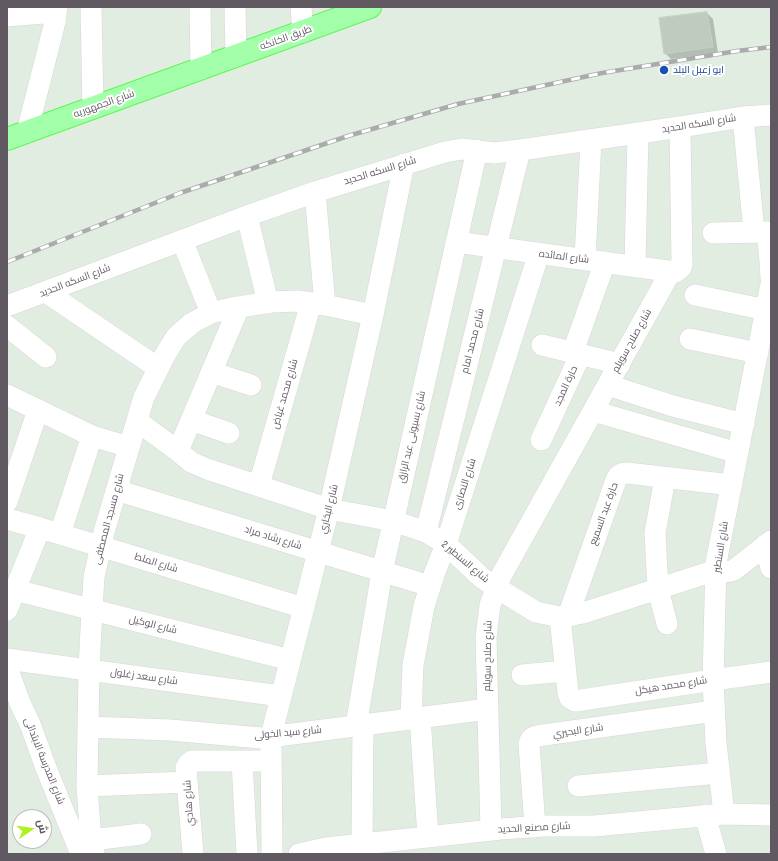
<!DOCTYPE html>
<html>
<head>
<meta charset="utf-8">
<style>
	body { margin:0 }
	#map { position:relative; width:778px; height:861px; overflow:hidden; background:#e1ede1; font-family:"Archivo Narrow",Cairo,sans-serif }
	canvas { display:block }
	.frame { position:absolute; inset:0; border:8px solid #605962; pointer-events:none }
	.north { position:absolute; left:12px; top:809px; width:40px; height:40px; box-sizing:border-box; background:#fff; border:1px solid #bfbdc0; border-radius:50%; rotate:77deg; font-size:11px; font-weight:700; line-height:16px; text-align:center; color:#605962 }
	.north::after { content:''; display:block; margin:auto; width:14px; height:18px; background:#b2f024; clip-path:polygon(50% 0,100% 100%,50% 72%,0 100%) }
</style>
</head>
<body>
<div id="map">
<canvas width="778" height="861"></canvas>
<div class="frame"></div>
<div class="north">ش</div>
</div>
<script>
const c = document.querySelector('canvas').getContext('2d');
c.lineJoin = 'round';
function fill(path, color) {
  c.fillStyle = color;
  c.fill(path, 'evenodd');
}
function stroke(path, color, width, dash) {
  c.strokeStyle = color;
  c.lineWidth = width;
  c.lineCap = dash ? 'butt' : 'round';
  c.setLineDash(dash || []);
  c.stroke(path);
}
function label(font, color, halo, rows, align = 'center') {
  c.font = font + ' "Archivo Narrow",Cairo,sans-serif';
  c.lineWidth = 4;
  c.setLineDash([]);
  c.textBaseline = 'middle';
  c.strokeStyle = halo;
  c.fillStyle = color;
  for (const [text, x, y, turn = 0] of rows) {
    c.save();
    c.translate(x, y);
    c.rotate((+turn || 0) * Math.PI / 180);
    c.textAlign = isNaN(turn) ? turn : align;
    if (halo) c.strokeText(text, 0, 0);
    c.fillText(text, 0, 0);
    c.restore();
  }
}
fill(new Path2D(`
	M707,13l6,6 5,34 -47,6 -6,-6z`), '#0003');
const building = new Path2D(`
	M707,12l6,35 -49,7 -5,-36z`);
fill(building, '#c0cbbf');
stroke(building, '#c1d2bf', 1);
const minor = new Path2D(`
	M91,7l2,101
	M200,7l1,62
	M235,7l1,49
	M301,7l2,25
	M7,16l49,-4
	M743,117l11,115
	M27,132l28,-110 2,-15
	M315,192l10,113
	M247,216l21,87
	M767,232l3,29 1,18
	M713,233l58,-1
	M182,240l29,73
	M456,242l219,30c4,-2 6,-3 7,-7l-2,-138
	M585,259l6,-119
	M635,266l3,-133
	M46,292l112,76
	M695,295l71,15
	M7,306l240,-90 68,-24 130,-40 17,-3 32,4 26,-3 160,-23 63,-10 28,-2
	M7,326l39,31
	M690,339l68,14
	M542,345l78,19
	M211,372l40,13
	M608,385l65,21 71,18
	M7,395l85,41 37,11
	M593,411l145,42
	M191,420l38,13
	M137,421l41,30 13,11 16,7 122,40 64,12 33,11 20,12 36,34 15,10 39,24 24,5 8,-1 15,-3 124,-40c10,-2 18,1 27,-3l37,-29
	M541,440l36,-78 1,-6 -3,-10 30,-84
	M178,451l61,-144
	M665,478l-10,55 3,56 9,35
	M259,485l52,-182
	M116,490l314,96
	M7,502l31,-92
	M7,519l33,9 264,80
	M426,532l94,-382
	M60,534l32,-98
	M765,545l6,23
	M15,590l275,70
	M7,610l33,-82
	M568,616l48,-136c2,-5 6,-7 11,-7l105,12
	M560,617l8,76 2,5 5,3 138,-21 58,-8
	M7,659l274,37
	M7,667l13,36 10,21 16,44 35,86
	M522,675l43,-4
	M420,717l8,120
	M411,718l2,-53 11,-59 11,-34 11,-28 93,-291
	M356,726l26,-154 95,-422
	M88,727l82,3 91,8 227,-29
	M242,761l5,93
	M87,786l100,-4
	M578,786l141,-13
	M724,814l-8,-71 -3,-63 3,-117 55,-279
	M705,815l11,39
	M535,827l-6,-83c1,-5 3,-7 8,-8l177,-25
	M491,830l-5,-193 4,-32 11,-29 170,-305
	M92,840l49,-6
	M362,844l1,-120
	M94,854l-4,-26 -3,-42 2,-116 3,-61 2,-32 10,-45 40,-135 21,-42 11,-18 16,-14 19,-10 21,-5 39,-6 27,-1 27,4 48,10
	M193,854l-7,-86 2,-4 4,-3h79
	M272,854l-1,-118 58,-227 44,-194 31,-151
	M299,854l27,-6 175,-19 42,-3h51l130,-12 47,1`);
const major = new Path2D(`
	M7,139l363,-132`);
stroke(minor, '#dad4db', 22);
stroke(major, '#59f750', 24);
stroke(minor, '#fff', 21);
stroke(major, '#a4ffaa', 22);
const rail = new Path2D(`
	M7,262l173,-69 168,-57 110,-32 144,-31 135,-22 34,-4`);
stroke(rail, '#abaaac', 4.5);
stroke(rail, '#fff', 3, [9]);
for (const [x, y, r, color] of [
	[664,70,5,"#1a4fb4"]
]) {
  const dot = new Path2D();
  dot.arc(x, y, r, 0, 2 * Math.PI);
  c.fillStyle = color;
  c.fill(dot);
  stroke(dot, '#fff', 1.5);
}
label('10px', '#605962', '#fff', [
	["طريق الخانكه",286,38,-20],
	["شارع الجمهوريه",104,104,-20],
	["شارع السكه الحديد",699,124,-9],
	["شارع السكه الحديد",380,171,-17],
	["شارع المائده",564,257,7],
	["شارع السكه الحديد",75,281,-21],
	["شارع محمد امام",473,341,-76],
	["شارع صلاح سويلم",632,341,-61],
	["حارة المجد",566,386,-65],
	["شارع محمد غياض",285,394,-74],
	["شارع بسيونى عبد الرازق",412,437,-77],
	["شارع النصارى",465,484,-72],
	["شارع البخاري",329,509,-76],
	["حارة عبد السميع",604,514,-70],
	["شارع مسجد المصطفى",109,519,-75],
	["شارع رشاد مراد",273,538,17],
	["شارع السنطير",721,547,-81],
	["شارع السنطير 2",465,562,40],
	["شارع الملط",156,563,17],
	["شارع الوكيل",153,625,14],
	["شارع صلاح سويلم",488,656,-89],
	["شارع سعد زغلول",144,677,8],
	["شارع محمد هيكل",671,686,-9],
	["شارع البحيري",578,731,-8],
	["شارع سيد الخولى",288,733,-5],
	["شارع المدرسة الابتدائى",44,761,68],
	["شارع هادي",189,803,-94],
	["شارع مصنع الحديد",534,828,-3]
]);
label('10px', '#164399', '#fff', [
	["ابو زعبل البلد",673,70]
], 'left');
</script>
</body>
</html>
